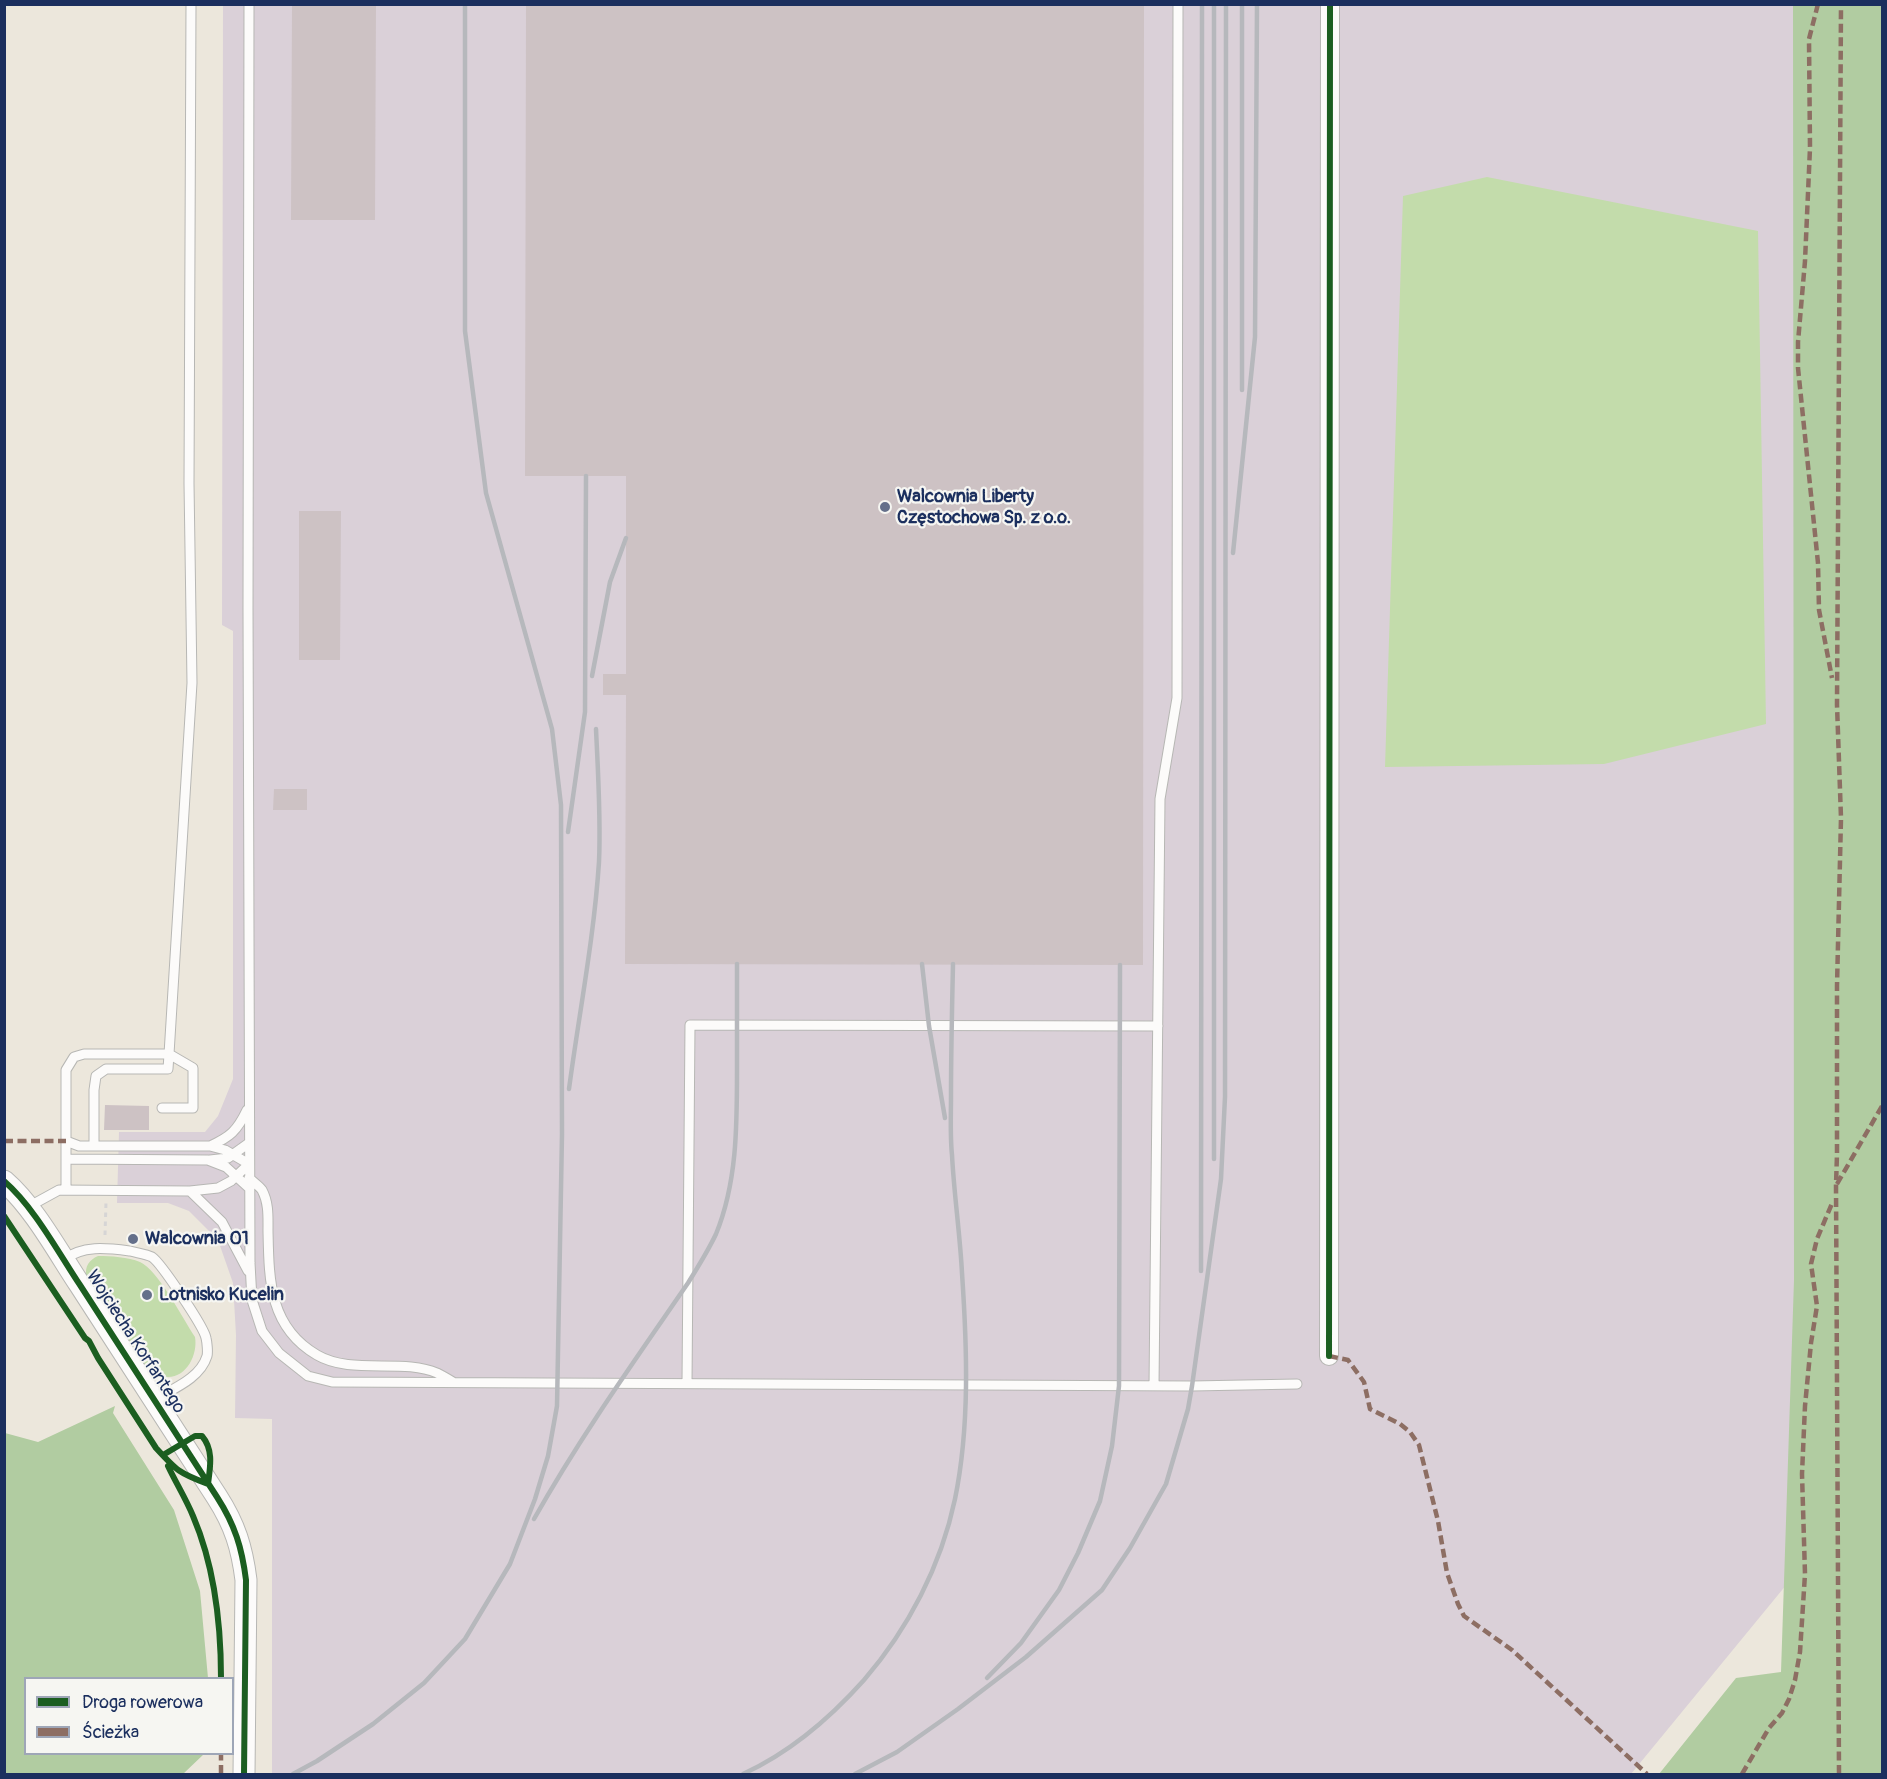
<!DOCTYPE html>
<html>
<head>
<meta charset="utf-8">
<style>
	body { margin:0 }
	#map { position:relative; width:1887px; height:1779px; overflow:hidden; background:#ece7dc; font-family:Pangolin,sans-serif }
	canvas { display:block }
	.frame { position:absolute; inset:0; border:6px solid #1b2f5e; pointer-events:none }
	.legend { position:absolute; left:24px; top:1677px; width:210px; height:78px; box-sizing:border-box; background:#f6f6f2; border:2px solid #9ea6b7; margin:0; padding:8px 10px; list-style:none; font-size:18px; color:#1b2f5e }
	.legend li { display:flex; align-items:center; gap:12px; height:30px }
	.legend b { width:30px; border:2px solid #9ea6b7 }
</style>
</head>
<body>
<div id="map">
<canvas width="1887" height="1779"></canvas>
<div class="frame"></div>
<ul class="legend">
<li><b style="height:8px;background:#1b5e20"></b>Droga rowerowa</li>
<li><b style="height:8px;background:#8d6e63"></b>Ścieżka</li>
</ul>
</div>
<script>
const c = document.querySelector('canvas').getContext('2d');
c.lineJoin = 'round';
function fill(path, color) {
  c.fillStyle = color;
  c.fill(path, 'evenodd');
}
function stroke(path, color, width, dash) {
  c.strokeStyle = color;
  c.lineWidth = width;
  c.lineCap = dash ? 'butt' : 'round';
  c.setLineDash(dash || []);
  c.stroke(path);
}
function label(font, color, halo, rows, align = 'center') {
  c.font = font + ' Pangolin,sans-serif';
  c.lineWidth = 4.5;
  c.setLineDash([]);
  c.textBaseline = 'middle';
  c.strokeStyle = halo;
  c.fillStyle = color;
  for (const [text, x, y, turn = 0] of rows) {
    c.save();
    c.translate(x, y);
    c.rotate((+turn || 0) * Math.PI / 180);
    c.textAlign = isNaN(turn) ? turn : align;
    if (halo) c.strokeText(text, 0, 0);
    c.fillText(text, 0, 0);
    c.restore();
  }
}
fill(new Path2D(`
	M223,5h1596v1540l-188,229h-1359v-355l-37,-1 1,-83 -3,-52 -15,-43 -29,-29 -21,-8h-51l2,-71h86l13,-16 15,-37v-448l-11,-6z`), '#dad0d8');
fill(new Path2D(`
	M1487,177l271,54 8,493 -162,40 -219,3 18,-571z
	M98,1256c13,0 30,1 42,6 18,8 43,57 55,75 3,17 -8,40 -27,40 -9,1 -16,-4 -23,-9l-59,-92c-1,-10 3,-16 12,-20z`), '#c3dcab');
fill(new Path2D(`
	M1793,5h89v1769h-223l77,-96 45,-6 13,-392z
	M115,1406l-2,7 61,97 26,81 8,87h-182v76h178l-21,20h-178v-341l33,9z`), '#b1cca1');
fill(new Path2D(`
	M292,4h84l-1,216h-84z
	M526,4h618l-1,961 -518,-1 1,-269h-23v-21h23v-198h-101z
	M299,511h42l-1,149h-41z
	M274,789h33v21h-34z
	M105,1105l44,1v24h-45z`), '#cdc2c4');
const service = new Path2D(`
	M249,4l-1,603 2,656 2,37 10,31 17,22 29,23 24,6 860,4 105,-2
	M66,1141l13,5h131c20,-9 27,-15 37,-36
	M94,1146v-56l2,-14 10,-7h62l1,-15 23,-371 -3,-200 2,-479
	M66,1159l142,1 18,7 23,21
	M210,1160l18,-2 21,-15
	M249,1178c4,4 10,8 13,12 7,13 6,27 6,41 1,49 1,96 49,124 34,20 86,3 120,18 6,3 11,6 16,9
	M66,1190v-120l8,-13 10,-3h85l24,14v40h-31
	M190,1191l32,31 26,49
	M28,1207l31,-17 131,1 28,-3 13,-7 18,-17 -24,-14 -15,-4
	M63,1260c20,-15 43,-12 67,-9 7,2 16,3 22,6 9,6 52,70 54,81 1,4 2,14 1,18 -7,23 -35,33 -53,44
	M687,1383l3,-358 468,1
	M1154,1386l6,-587 17,-101 1,-694`);
const minor = new Path2D(`
	M1329,1356l1,-1352`);
const tertiary = new Path2D(`
	M4,1181c30,26 54,71 76,104 46,71 91,142 137,212 18,28 25,51 29,83l-2,194`);
stroke(service, '#b7b7b4', 11);
stroke(minor, '#b7b7b4', 20);
stroke(tertiary, '#b7b7b4', 23);
stroke(new Path2D(`
	M105,1235l1,-33`), '#d6d5d5', 3, [4.5, 4.5]);
stroke(service, '#fcfbfa', 9);
stroke(minor, '#fcfbfa', 18);
stroke(tertiary, '#fcfbfa', 21);
stroke(new Path2D(`
	M1242,4v386
	M1233,553l22,-216 2,-333
	M592,676l18,-94 16,-44
	M568,832l17,-120 1,-236
	M922,964l7,62 16,92
	M569,1089c10,-75 25,-151 30,-227 2,-44 -1,-89 -3,-133
	M1214,1159v-1155
	M1201,1271l1,-1267
	M534,1519c46,-82 101,-159 154,-236 10,-16 20,-32 28,-49 21,-51 21,-108 21,-163 0,-36 0,-71 0,-107
	M987,1678l34,-35 38,-53 19,-37 22,-52 12,-55 7,-60 1,-421
	M293,1774l24,-13 56,-37 51,-41 41,-44 45,-75 25,-65 13,-43 9,-50 5,-272 -1,-329 -9,-76 -66,-236 -21,-162v-327
	M743,1774c46,-21 88,-57 121,-94 44,-51 77,-114 91,-181 15,-73 12,-152 7,-226 -2,-39 -8,-79 -10,-118 -2,-19 -1,-39 -1,-59 0,-44 1,-88 2,-132
	M855,1774l42,-22 61,-43 68,-52 76,-67 28,-42 36,-64 22,-75 4,-23 29,-207 4,-82 1,-1093`), '#b6b8bc', 4.5);
stroke(new Path2D(`
	M1818,4l-9,35 1,109 -5,113 -7,81v26l20,195 1,47 13,68
	M4,1141h62
	M1837,1184l45,-78
	M1329,1356l19,4 16,22 6,27 30,15 10,8 9,13 19,76 9,52 11,31 6,12 48,34 135,124
	M221,1774v-20
	M1742,1774l27,-46 13,-15 7,-14 6,-19 5,-28 5,-78 -3,-100 3,-68 6,-63 6,-37 -6,-42 6,-25 16,-38
	M1839,1774l-3,-589 1,-31v-168l4,-168 -4,-113 4,-701`), '#8d6e63', 4.5, [9, 4.5]);
stroke(new Path2D(`
	M4,1181c30,26 54,71 76,104 46,71 91,142 137,212 18,28 25,51 29,83l-2,194
	M4,1216l81,122 4,3 9,17 58,90c21,23 23,25 52,36 2,-16 6,-34 -6,-48h-7l-32,19
	M1329,1356l1,-1352
	M168,1466c8,17 18,33 25,50 21,49 28,109 28,162`), '#1b5e20', 6);
for (const [x, y, r, color] of [
	[885,507,6,"#646f8a"],
	[133,1239,6,"#646f8a"],
	[147,1295,6,"#646f8a"]
]) {
  const dot = new Path2D();
  dot.arc(x, y, r, 0, 2 * Math.PI);
  c.fillStyle = color;
  c.fill(dot);
  stroke(dot, '#f6f6f2', 2);
}
label('bold 18px', '#1b2f5e', '#f6f6f2', [
	["Walcownia Liberty",897,497],
	["Częstochowa Sp. z o.o.",897,518],
	["Walcownia 01",145,1239],
	["Lotnisko Kucelin",159,1295]
], 'left');
label('18px', '#1b2f5e', '#f6f6f2', [
	["Wojciecha Korfantego",135,1342,57]
]);
</script>
</body>
</html>
